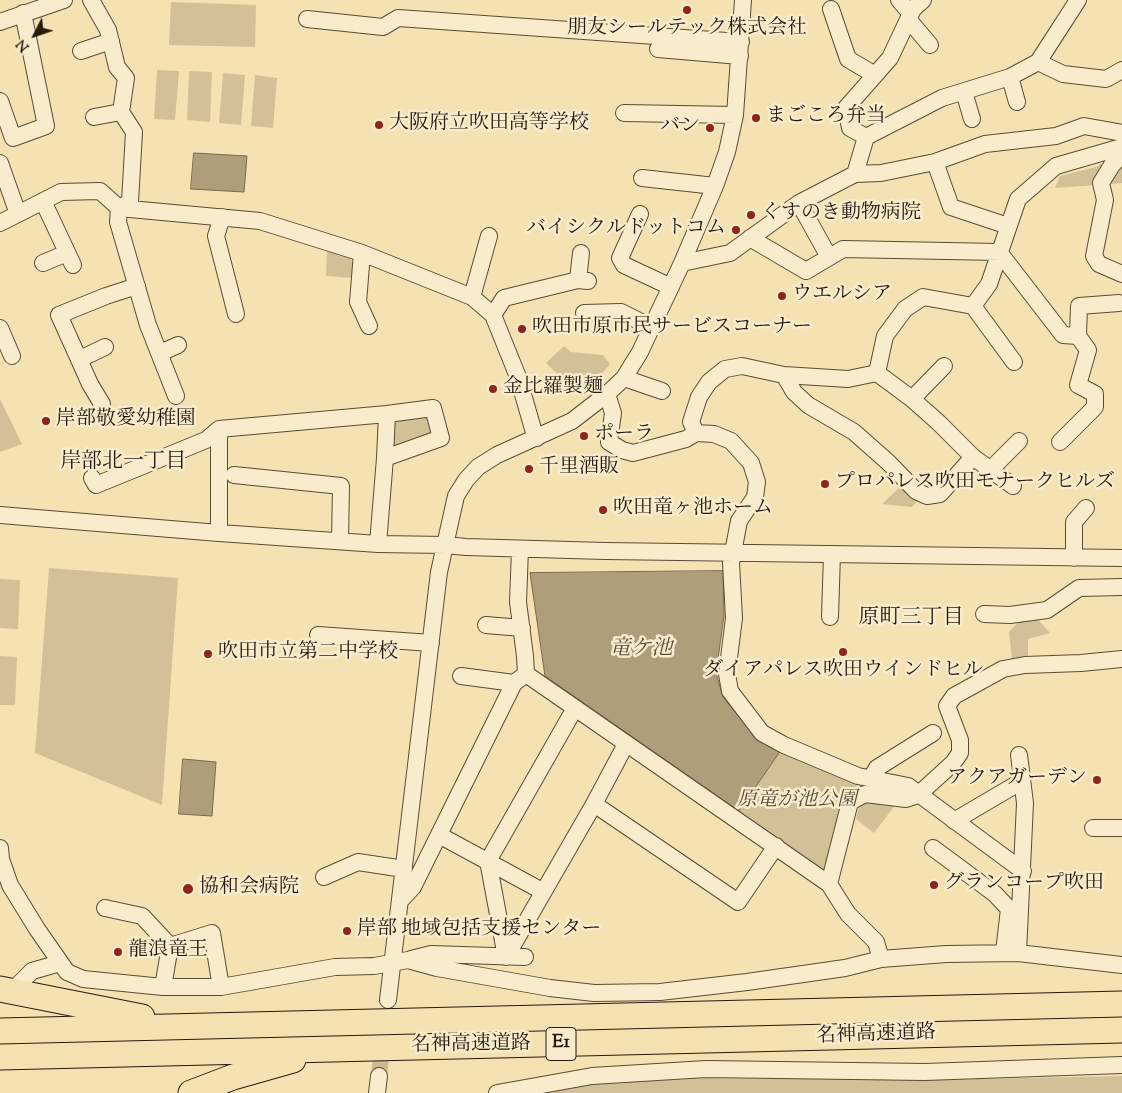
<!DOCTYPE html>
<html>
<head>
<meta charset="utf-8">
<style>
	body { margin:0 }
	#map { position:relative; width:1122px; height:1093px; overflow:hidden; background:#f5e2b2; font-family:"Sorts Mill Goudy",serif }
	canvas { display:block }
	.north { position:absolute; left:10px; top:10px; width:50px; height:50px; -webkit-text-stroke:4px #f8eccd; paint-order:stroke; rotate:229deg; font-size:14px; font-weight:700; line-height:20px; text-align:center; color:#27190e }
	.north::after { content:''; display:block; margin:auto; width:18px; height:22px; background:#27190e; clip-path:polygon(50% 0,100% 100%,50% 72%,0 100%) }
</style>
</head>
<body>
<div id="map">
<canvas width="1122" height="1093"></canvas>
<div class="north">N</div>
</div>
<script>
const c = document.querySelector('canvas').getContext('2d');
c.lineJoin = 'round';
function fill(path, color) {
  c.fillStyle = color;
  c.fill(path, 'evenodd');
}
function stroke(path, color, width, dash) {
  c.strokeStyle = color;
  c.lineWidth = width;
  c.lineCap = dash ? 'butt' : 'round';
  c.setLineDash(dash || []);
  c.stroke(path);
}
function label(font, color, halo, rows, align = 'center') {
  c.font = font + ' "Sorts Mill Goudy","Noto Serif JP",serif';
  c.lineWidth = 5;
  c.setLineDash([]);
  c.textBaseline = 'middle';
  c.strokeStyle = halo;
  c.fillStyle = color;
  for (const [text, x, y, turn = 0] of rows) {
    c.save();
    c.translate(x, y);
    c.rotate((+turn || 0) * Math.PI / 180);
    c.textAlign = isNaN(turn) ? turn : align;
    if (halo) c.strokeText(text, 0, 0);
    c.fillText(text, 0, 0);
    c.restore();
  }
}
fill(new Path2D(`
	M171,2l85,3 -1,42 -86,-2z
	M157,70l22,1 -4,49 -21,-1z
	M189,71l23,1 -2,50 -23,-2z
	M223,73l22,2 -4,50 -22,-2z
	M255,75l22,3 -4,50 -22,-2z
	M1122,153v30l-67,5 5,-12 36,-9z
	M327,249c23,7 26,3 27,29l-28,-2z
	M564,346l7,6 32,3 7,9 -17,20 -14,11 -33,-32z
	M0,399l22,45 -22,8z
	M425,414l6,3 3,12 -3,7 -34,11 -4,-3 2,-24z
	M902,485l17,14 -7,8 -30,-3z
	M49,568l129,10 -16,227 -127,-52z
	M0,579l20,1 -2,49 -18,-1z
	M1035,616l15,17 -22,6v19l-16,2 -3,-28 13,-14z
	M0,656l17,1 -2,48h-15z
	M781,750l78,34 -15,14 -18,75 -87,-62z
	M877,803l19,1 -22,29 -18,-14 2,-9 5,-6z
	M1122,1076v17h-578l49,-9 113,-6 223,2z`), '#d2c096');
const water = new Path2D(`
	M194,153l53,3 -3,36 -53,-3z
	M723,571l1,45 -8,57 7,24 30,37 28,16 -42,61 -194,-135 -15,-103z
	M183,759l33,3 -4,54 -33,-2z`);
fill(water, '#af9e7a');
stroke(water, '#79694f', 1);
stroke(new Path2D(`
	M379,1076l4,-37`), '#ccba91', 16, [16, 8]);
const minor = new Path2D(`
	M91,0l17,30 9,37 9,11 -5,34 13,20 -4,70 -11,6 -1,14 30,103 28,71
	M899,0l12,14
	M831,9l17,50 27,16
	M307,19l76,8 15,-9 343,24
	M908,19l22,26
	M0,22l64,-22
	M658,49l82,7
	M81,51l30,-10
	M1038,62l25,12 43,5 16,-9
	M1010,77l7,25
	M964,92l8,27
	M0,101l13,37 33,-12 -23,-113
	M624,113l111,2
	M94,117l27,-5
	M866,137l-16,-9 -4,-20 44,-50 23,-49 10,-9
	M1122,152l-1,4 -9,9 -11,18 4,17 -11,56 5,8 23,10
	M935,162l16,45 57,19
	M0,163l18,51
	M855,174l11,-37 76,-39 68,-21 28,-15 40,-62
	M642,178l73,8
	M43,201l30,64
	M799,203l30,54
	M640,214l-20,44 4,7 47,22
	M222,217l-6,19 20,78
	M0,223l61,-31 39,-1 19,17 141,13 102,32 110,44 21,18 25,62 15,52 4,9
	M750,238l56,33 37,-22 156,3 64,83 15,1
	M362,253l-4,49 11,24
	M43,263l24,-10
	M682,263l48,-10 69,-50 56,-29 26,-1 54,-11 50,-18 71,-8 28,-10 38,7
	M578,280l3,-27
	M472,297l17,-61
	M973,306l16,-22 29,-85 38,-33 66,-19
	M584,313l37,-1 30,15
	M493,315l11,-17 74,-18 10,1
	M0,328l12,28
	M160,353l18,-8
	M80,359l25,-12
	M877,373l8,-37 20,-27 18,-12 50,9 41,56
	M784,375l10,17 14,13 46,27 35,31 27,28 11,5 13,-2 33,-37
	M624,378l38,13
	M607,394l6,19 -4,29 13,8 11,3 53,-14 10,-6 18,1 17,7 20,22 6,19 -2,15 -16,24 -8,42 3,55 -7,56 3,17 32,42 22,12 74,31 50,10 115,85
	M912,399l32,-33
	M102,404l-12,-20 -31,-69 47,-19 31,-10
	M696,433l-5,-11 8,-25 10,-15 16,-13 17,-3 42,9 64,4 29,-6 35,26 27,24 34,34 40,29
	M1060,442l35,-35v-13l-17,-9 10,-35 -10,-14 1,-30 40,-3
	M991,469l28,-28
	M234,475l107,11 -1,55
	M92,478l4,7 110,-45 13,-11 168,-15 46,-6 8,30 -56,20
	M0,515l219,18 159,11 68,1 20,2 139,4 517,7
	M219,533v-104
	M378,544l7,-86 2,-44
	M520,549l-2,53 7,54 1,18 303,210
	M1074,558v-36l12,-14
	M984,614l26,1 37,-5 32,-22 43,-1
	M830,617l2,-63
	M486,625l36,3
	M318,635l113,8
	M461,676l53,7
	M871,778l6,-10 56,-35
	M594,804l144,98 38,-56
	M954,821l68,-40
	M1093,828h29
	M439,835l103,56
	M0,848l1,11 9,26 27,44 30,43 16,7 80,8h58l114,-20 39,-1 34,-6 29,8 113,20 44,5 66,-1 87,-10 98,-14 36,-9 65,-5 72,-1 104,12
	M933,848l62,46 14,15 -5,43
	M324,877l34,-15 46,7
	M400,901l13,-14 101,-204 12,-9
	M105,908l37,8 28,30 42,-13 9,54
	M1018,953l7,-150 -6,-48
	M506,957l-18,-96 87,-153
	M506,957l88,-153 32,-60
	M411,959l20,-5 94,3
	M881,959l-5,-17 -28,-28 -19,-30 21,-82 15,-8 41,5 12,-4 35,-32 7,-10v-13l-13,-34 7,-10 49,-27 22,-4 56,-2 41,-4
	M163,987l7,-41
	M12,991l20,-20 28,-8
	M388,1000l51,-428 17,-76 10,-16 12,-13 19,-12 75,-34 35,-27 17,-16 16,-26 42,-89 33,-77 12,-34 8,-37 8,-115
	M377,1093l2,-17
	M497,1093l95,-17 114,-7 219,3 197,-7`);
const highway = new Path2D(`
	M0,989l142,28
	M0,1031l1122,-27
	M0,1057l1122,-27
	M191,1093l42,-16 60,-17`);
stroke(minor, '#5a4b37', 18);
stroke(highway, '#27190e', 27);
stroke(minor, '#f8eccd', 16);
stroke(highway, '#f5e2b2', 25);
for (const [x, y, r, color] of [
	[687,10,5,"#8f2418"],
	[756,118,5,"#8f2418"],
	[379,125,5,"#8f2418"],
	[710,128,5,"#8f2418"],
	[751,215,5,"#8f2418"],
	[736,230,5,"#8f2418"],
	[782,296,5,"#8f2418"],
	[522,329,5,"#8f2418"],
	[493,389,5,"#8f2418"],
	[46,421,5,"#8f2418"],
	[584,436,5,"#8f2418"],
	[529,469,5,"#8f2418"],
	[825,484,5,"#8f2418"],
	[603,510,5,"#8f2418"],
	[843,652,5,"#8f2418"],
	[208,654,5,"#8f2418"],
	[1097,780,5,"#8f2418"],
	[934,885,5,"#8f2418"],
	[188,889,6,"#8f2418"],
	[347,931,5,"#8f2418"],
	[118,952,5,"#8f2418"]
]) {
  const dot = new Path2D();
  dot.arc(x, y, r, 0, 2 * Math.PI);
  c.fillStyle = color;
  c.fill(dot);
  stroke(dot, '#f8eccd', 2);
}
for (const [x, y, w] of [
	[561,1044,30]
]) {
  const box = new Path2D();
  box.roundRect(x - w / 2, y - 16.5, w, 33, 4);
  c.fillStyle = '#f8eccd';
  c.fill(box);
  stroke(box, '#27190e', 1);
}
label('bold 19px', '#27190e', null, [
	["E1",561,1044]
]);
label('20px', '#27190e', '#f8eccd', [
	["朋友シールテック株式会社",687,30,"center"],
	["まごころ弁当",766,118],
	["大阪府立吹田高等学校",389,125],
	["バン",700,128,"right"],
	["くすのき動物病院",761,215],
	["バイシクルドットコム",726,230,"right"],
	["ウエルシア",792,296],
	["吹田市原市民サービスコーナー",532,329],
	["金比羅製麺",503,389],
	["岸部敬愛幼稚園",56,421],
	["ポーラ",594,436],
	["千里酒販",539,469],
	["プロパレス吹田モナークヒルズ",835,484],
	["吹田竜ヶ池ホーム",613,510],
	["吹田市立第二中学校",218,654],
	["ダイアパレス吹田ウインドヒル",843,672,"center"],
	["アクアガーデン",1087,780,"right"],
	["グランコープ吹田",944,885],
	["協和会病院",199,889],
	["岸部 地域包括支援センター",357,931],
	["龍浪竜王",128,952]
], 'left');
label('italic 20px', '#5a4b37', '#f8eccd', [
	["原竜が池公園",797,802]
]);
label('20px', '#27190e', '#f8eccd', [
	["名神高速道路",876,1036,-2],
	["名神高速道路",471,1046,-1]
]);
label('21px', '#27190e', '#f8eccd', [
	["岸部北一丁目",123,463],
	["原町三丁目",911,619]
]);
label('italic 21px', '#5d4e39', '#f8eccd', [
	["竜ケ池",641,650]
]);
</script>
</body>
</html>
